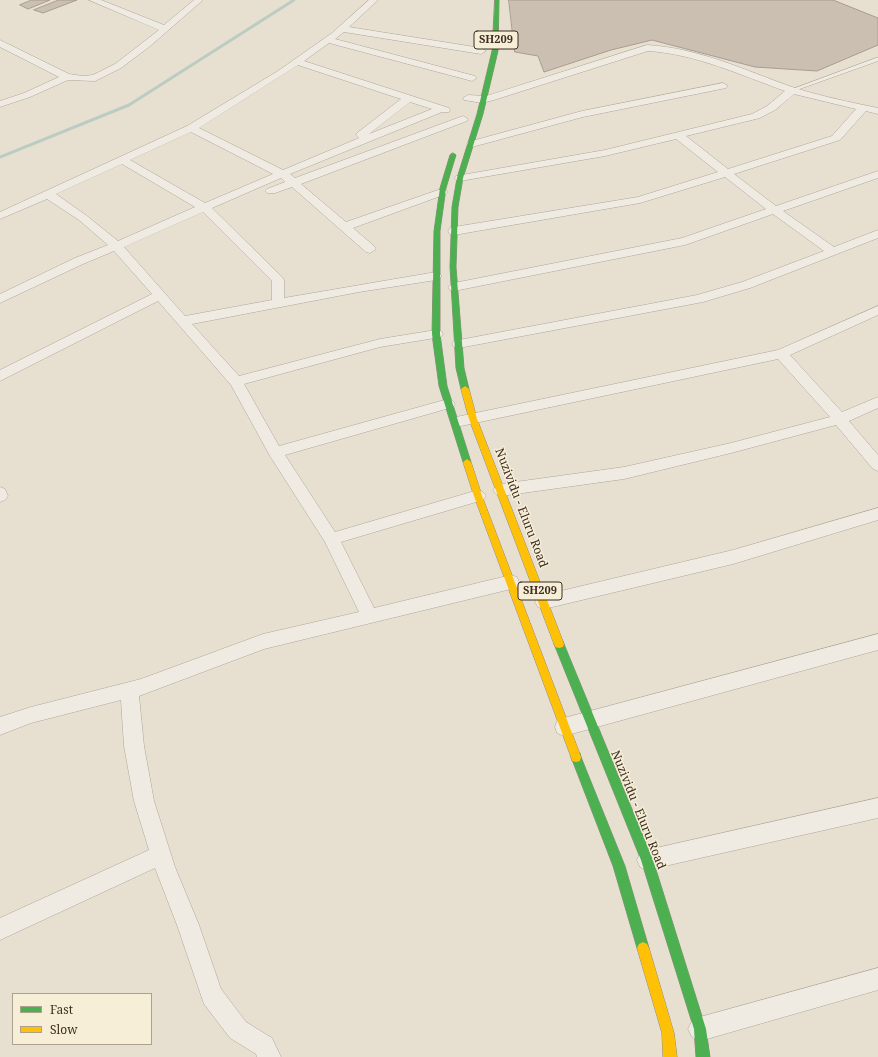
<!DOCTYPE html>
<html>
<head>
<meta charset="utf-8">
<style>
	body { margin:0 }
	#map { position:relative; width:878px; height:1057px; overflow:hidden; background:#e7e0d1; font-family:"Noto Serif",serif }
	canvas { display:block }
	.legend { position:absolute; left:12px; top:993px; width:140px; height:52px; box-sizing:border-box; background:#f7eed8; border:1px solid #ada18e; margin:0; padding:5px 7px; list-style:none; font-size:12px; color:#3d2e20 }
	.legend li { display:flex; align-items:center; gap:8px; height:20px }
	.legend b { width:20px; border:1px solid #ada18e }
</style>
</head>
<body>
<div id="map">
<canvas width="878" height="1057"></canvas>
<ul class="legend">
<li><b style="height:5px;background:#4caf50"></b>Fast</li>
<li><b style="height:5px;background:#ffc107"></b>Slow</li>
</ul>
</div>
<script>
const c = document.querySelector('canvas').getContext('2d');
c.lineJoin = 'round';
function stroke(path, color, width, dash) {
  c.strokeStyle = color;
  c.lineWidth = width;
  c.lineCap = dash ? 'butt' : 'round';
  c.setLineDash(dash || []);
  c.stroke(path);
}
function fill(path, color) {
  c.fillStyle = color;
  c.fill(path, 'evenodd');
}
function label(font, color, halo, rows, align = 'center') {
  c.font = font + ' "Noto Serif",serif';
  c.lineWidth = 3;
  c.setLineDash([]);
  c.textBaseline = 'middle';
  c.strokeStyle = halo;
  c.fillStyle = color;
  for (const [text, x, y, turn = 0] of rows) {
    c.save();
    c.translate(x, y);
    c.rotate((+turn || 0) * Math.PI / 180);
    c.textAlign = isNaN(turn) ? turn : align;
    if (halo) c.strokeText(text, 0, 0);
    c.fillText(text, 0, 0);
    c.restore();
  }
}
stroke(new Path2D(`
	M0,157l129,-52 165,-105`), '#bcccc2', 3);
const building = new Path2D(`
	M32,0h18l-22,9 -8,-4z
	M59,0h18l-34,13 -9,-3z
	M509,0h324l45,18v27l-61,26 -62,-4 -103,-27 -41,10 -67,22 -6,-16 -23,-4z`);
fill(building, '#cbbfb2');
stroke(building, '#a89c90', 1);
const lane = new Path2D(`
	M876,58h2v3l-84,30 -4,-1z`);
const street = new Path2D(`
	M89,0h12l63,25 30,-25h9l-54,47 -28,21 -26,13 -27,-1 -38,17 -30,10v-6l24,-8 35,-16 -59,-30v-7l69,34 14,2 10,-1 22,-11 44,-34z
	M369,0h9l-29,27 132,21 5,3 -5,3 -137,-22 -9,7 140,37 2,2 -5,3 -143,-38 -25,18 145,47 1,2 -1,2h-7l-152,62 5,4 168,-62 5,3 -1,2 -166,63 45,38 92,-32h8l2,2 -2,2 -93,34 21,18 2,3 -6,4 -4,-1 -74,-65 -17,6h-8l-2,-2 2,-2 18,-7 -4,-4 -69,30 70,69 2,3v18l152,-26 6,4 -6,4 -77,12 -167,32 47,52 141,-37 56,-9 5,1 2,3 -2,3 -61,10 -136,37 35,62 169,-47 5,2 2,3 -2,3 -168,48 50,77 143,-42 5,2 3,4 -3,4 -142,42 33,66 137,-33 6,2 2,5 -2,5 -6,2 -247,60 -125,47 5,50 10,55 21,66 24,58 22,64 25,33 26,16 9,19h-24l-1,-3 -26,-16 -26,-34 -27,-79 -22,-57 -155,72v-22l149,-68 -15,-49 -10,-55 -3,-46 -90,23 -31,12v-18l31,-10 110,-28 122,-45 96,-22 -34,-70 -55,-86 -39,-71 -73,-84 -158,80v-11l152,-76 -38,-43 -31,13 -83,39v-9l75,-36 33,-13 -29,-25 -32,-21 -47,20v-7l187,-86 91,-55 54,-38zM298,65l103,34 -44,34 -1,2 3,3 -76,32 -84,-42zM410,102l22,7 -63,25zM191,132l82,42 -68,29 -75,-43zM122,164l73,43 -77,34 -31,-25 -31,-22zM203,212l69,69v19l-87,16 -61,-69z
	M647,45c52,3 97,25 145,42 28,9 57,15 86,21v6l-12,-3 -26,29 -106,34 42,32 102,-35v7l-95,33 51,36 44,-17v8l-128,50 -47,14 -244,46 -5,-1 -2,-3 2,-3 5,-1 238,-45 45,-13 82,-31 -51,-37 -88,31 -231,46 -4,-1 -2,-3 6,-4 228,-45 84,-29 -41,-32 -85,26 -186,32 -4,-1 -2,-3 2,-3 4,-1 184,-30 80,-25 -42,-33 -71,17 -145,25 -4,-1 -2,-2 2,-2 149,-26 147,-36 15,-8 18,-15c-45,-16 -89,-37 -137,-40l-154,49 -12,3 -18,-3 -1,-2 5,-3 18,1zM794,94l62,15 -24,27 -104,33 -42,-33 74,-18 15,-8z
	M723,83l5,3 -2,2 -143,29 -111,30 -5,-3 1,-2 114,-31z
	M878,306v9l-88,40 52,57 36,-15v11l-29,13 29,34v16l-5,-2 -37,-44 -105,28 -107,26 -123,17 -5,-2 -3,-4 3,-4 5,-2 123,-17 107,-24 99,-26 -52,-58 -317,67 -5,-1 -2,-4 2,-4 5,-1 317,-66z
	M0,487l5,2 3,7 -3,4 -5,2z
	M878,508v12l-145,44 -189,45 -6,-2 -3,-5 3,-5 6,-2 189,-45z
	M878,634v16l-314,86 -7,-3 -2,-6 2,-6 7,-3z
	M878,798v20l-231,52 -7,-3 -3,-7 3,-7 7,-3z
	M878,968v22l-178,51 -8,-4 -4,-8 4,-8 8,-4z`);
const fast = new Path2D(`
	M495,0h4l-1,51 -15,63 -20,64 -5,29 -2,60 8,101 5,21 -4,3 -4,-3 -5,-21 -6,-101 2,-60 5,-29 20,-64 15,-63z
	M453,153l3,2 -10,33 -6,43v103l7,52 24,76 -4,3 -4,-3 -24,-76 -7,-52 2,-103 6,-43 10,-33z
	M559,640l4,1 1,3 89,216 53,169 4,28h-14l-2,-28 -53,-169 -87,-216 1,-3z
	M576,752l4,1 1,4 44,109 24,82 -2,4 -4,2 -4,-2 -2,-4 -24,-82 -42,-109 1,-4z`);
const slow = new Path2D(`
	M465,386l4,3 8,30 87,225 -1,3 -4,1 -4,-1 -1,-3 -85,-225 -8,-30z
	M467,459l4,3 11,34 99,261 -1,4 -4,1 -4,-1 -1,-4 -97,-261 -11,-34z
	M643,942l4,2 2,4 25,85 3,24h-14l-1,-24 -25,-85 2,-4z`);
stroke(lane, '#ada599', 1);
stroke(street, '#ada599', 1);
stroke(fast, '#928b80', 1);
stroke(slow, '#928b80', 1);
fill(lane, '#efebe3');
fill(street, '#efebe3');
fill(fast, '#4caf50');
fill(slow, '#ffc107');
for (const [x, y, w] of [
	[496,40,44],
	[540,591,44]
]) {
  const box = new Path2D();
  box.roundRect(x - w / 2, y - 9, w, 18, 3);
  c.fillStyle = '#f7eed8';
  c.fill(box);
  stroke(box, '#3d2e20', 1);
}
label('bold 11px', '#3d2e20', null, [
	["SH209",496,40],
	["SH209",540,591]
]);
label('12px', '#3d2e20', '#f7eed8', [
	["Nuzividu - Eluru Road",521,508,69],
	["Nuzividu - Eluru Road",638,810,68]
]);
</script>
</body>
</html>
